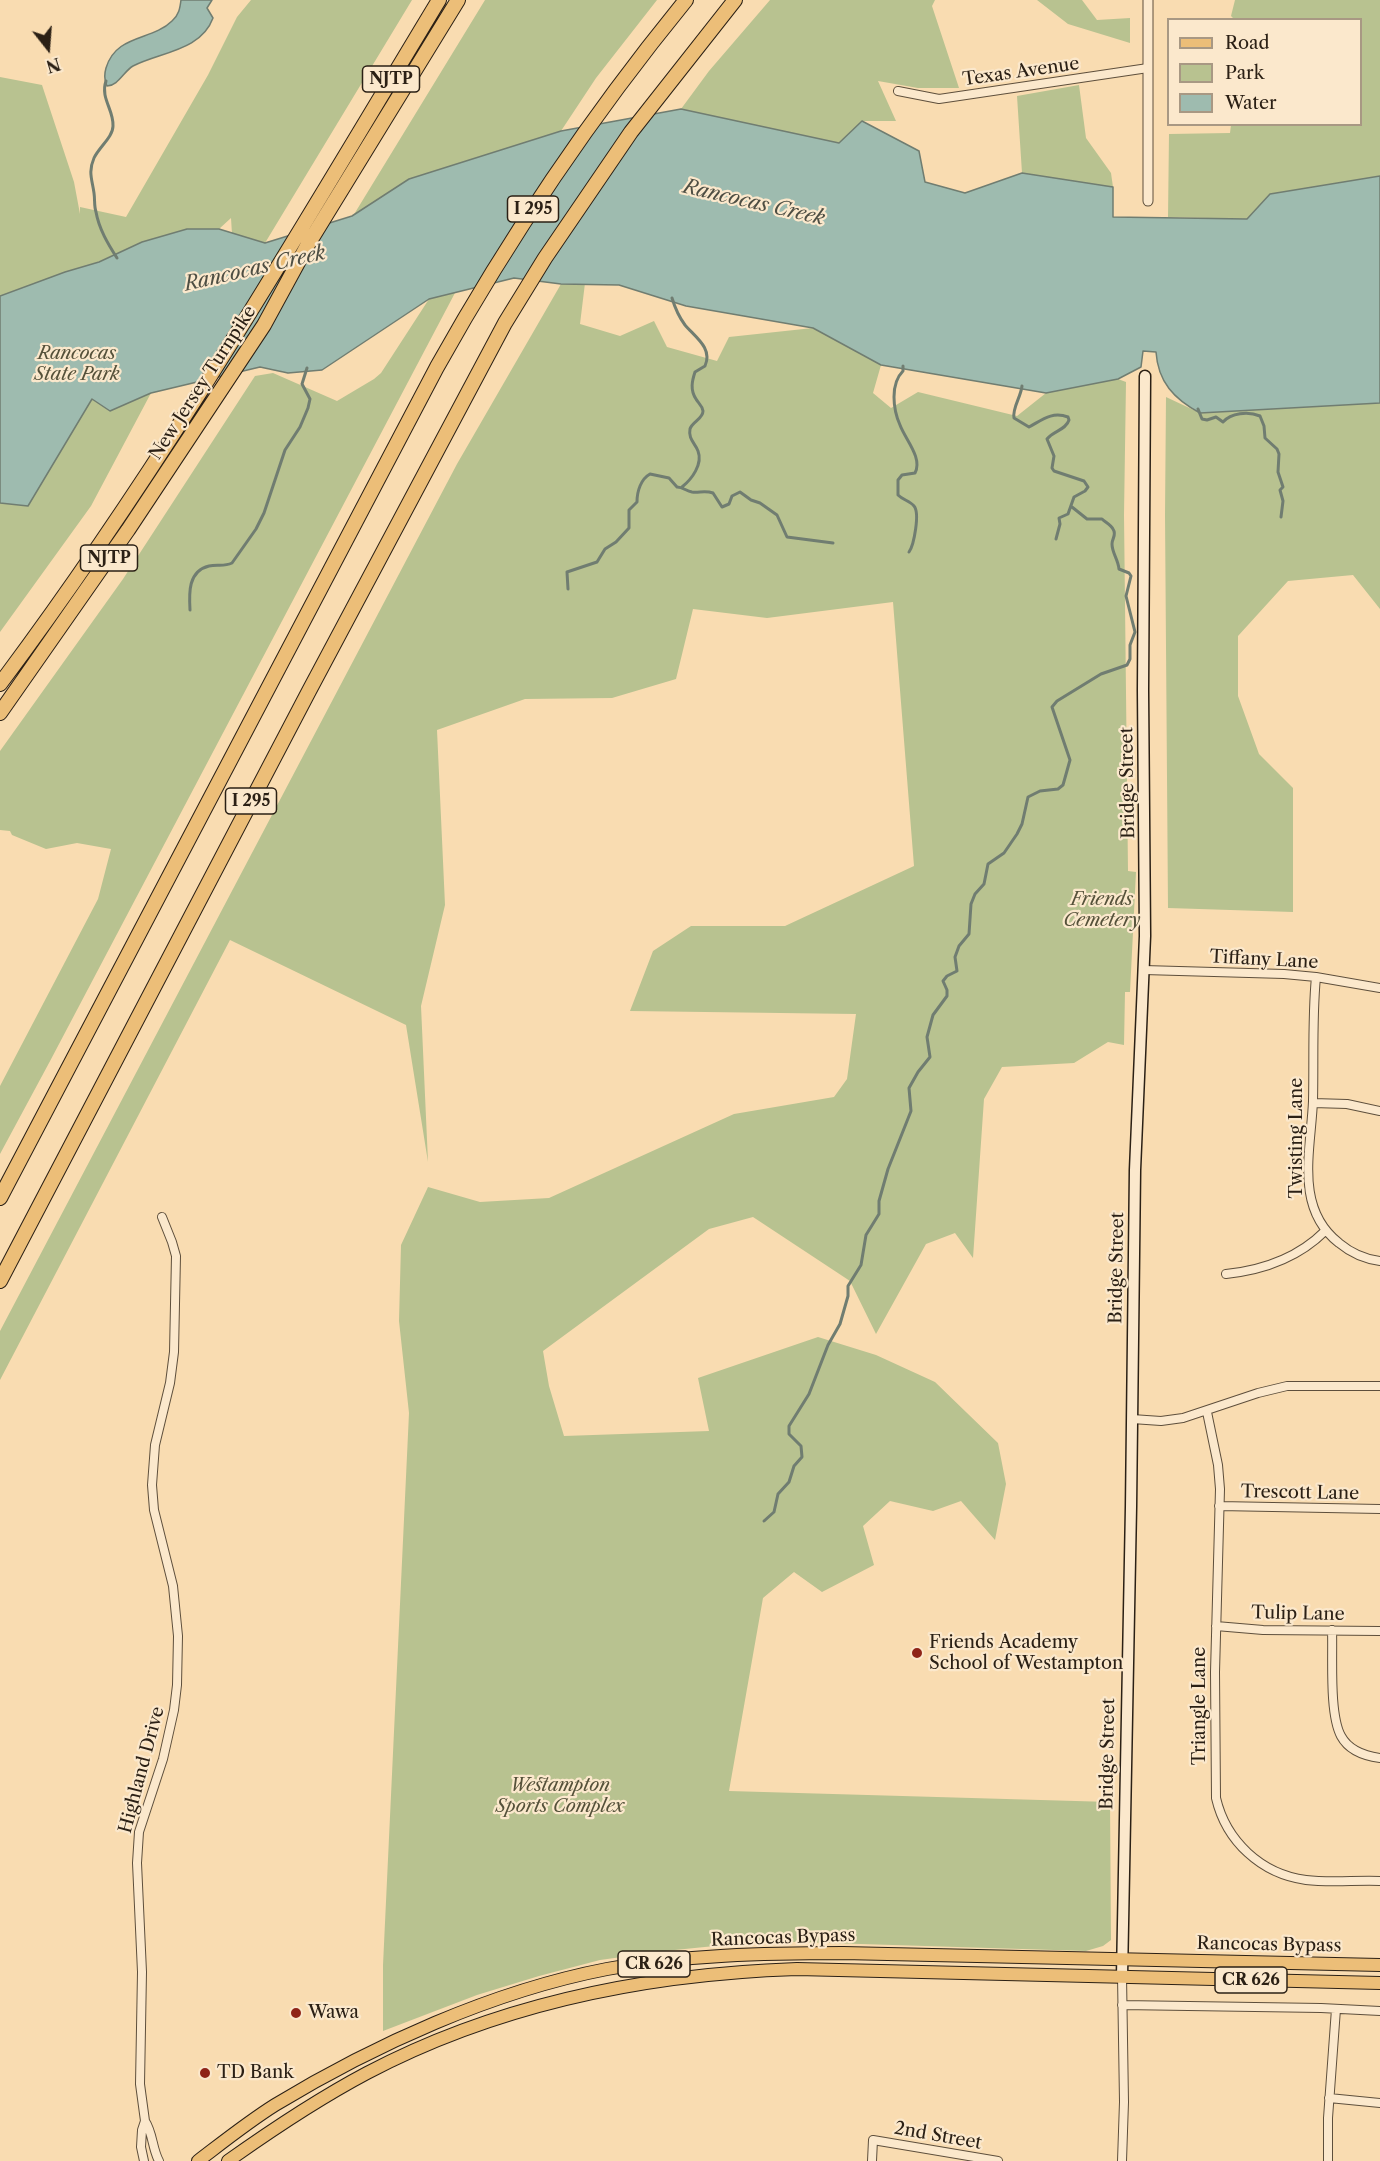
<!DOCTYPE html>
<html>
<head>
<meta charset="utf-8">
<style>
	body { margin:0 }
	#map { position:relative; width:1380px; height:2161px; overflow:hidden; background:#f9dcb1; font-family:"Libre Caslon Text",serif }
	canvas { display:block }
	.legend { position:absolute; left:1167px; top:18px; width:195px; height:108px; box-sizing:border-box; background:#fbe8cc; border:2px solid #a89883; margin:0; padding:8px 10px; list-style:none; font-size:18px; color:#2b2015 }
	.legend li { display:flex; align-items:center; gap:12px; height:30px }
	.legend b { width:30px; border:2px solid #a89883 }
	.north { position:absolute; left:18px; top:18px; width:60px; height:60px; -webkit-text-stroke:4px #fbe8cc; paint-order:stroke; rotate:163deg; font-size:16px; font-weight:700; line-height:24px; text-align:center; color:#2b2015 }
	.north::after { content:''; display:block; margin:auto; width:21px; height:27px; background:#2b2015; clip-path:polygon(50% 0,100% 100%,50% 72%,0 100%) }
</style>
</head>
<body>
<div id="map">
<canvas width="1380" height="2161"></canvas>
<ul class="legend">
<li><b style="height:8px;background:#ecbe78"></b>Road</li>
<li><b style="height:16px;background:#b8c290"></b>Park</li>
<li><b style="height:16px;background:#9ebbaf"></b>Water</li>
</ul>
<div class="north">N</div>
</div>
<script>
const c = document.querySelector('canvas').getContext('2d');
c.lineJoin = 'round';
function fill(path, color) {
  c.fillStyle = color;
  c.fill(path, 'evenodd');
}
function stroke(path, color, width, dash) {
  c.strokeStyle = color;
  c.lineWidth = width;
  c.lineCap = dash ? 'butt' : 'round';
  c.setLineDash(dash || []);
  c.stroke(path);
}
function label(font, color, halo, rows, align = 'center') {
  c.font = font + ' "Libre Caslon Text",serif';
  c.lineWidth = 4.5;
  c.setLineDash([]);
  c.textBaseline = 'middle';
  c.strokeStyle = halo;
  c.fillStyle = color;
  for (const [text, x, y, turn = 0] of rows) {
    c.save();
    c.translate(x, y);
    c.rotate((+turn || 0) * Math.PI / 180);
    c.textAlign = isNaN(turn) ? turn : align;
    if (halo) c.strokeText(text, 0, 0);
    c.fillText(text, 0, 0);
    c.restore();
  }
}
fill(new Path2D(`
	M251,0h161l-147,243 -33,-9 -1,-16 -12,11h-32l-45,13 -48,22 55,130 2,-1 -60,113 -91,126v-555l42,8 32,97 6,32v-7l46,10 82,-142 29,-58z
	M485,0h172l-61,78 -35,53 -152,48 -56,37z
	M770,0h165l-3,6 27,82h-41l-40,-7 18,40h-34l-23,22 -158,-34 28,-38z
	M1037,0h45l15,20 33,-2v25l-62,-19z
	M1235,0h145v176l-110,18 -23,25 -79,-2 1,-83 61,-1 1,-8 129,-1v-104l-126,-1 -3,-3z
	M1079,85l7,53 25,35 2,14 -91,-14 -5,-77z
	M585,283l-5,41 40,12 34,-15 13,26 50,14 12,-24 84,-9 68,37 -8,28 18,15 27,-16 99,24 29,-23 72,-14 8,3 -2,133 4,356 8,1 -6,120h-5l-1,53 -16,-3 -34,21 -72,4 -18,32 -11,159 -18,-25 -29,11 -50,90 -26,-53 -97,-64 -44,12 -166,122 6,35 15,50 145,-5 -11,-53 120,-41 58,18 59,27 63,61 8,41 -11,56 -34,-39 -28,10 -43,-10 -27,25 11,39 -52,27 -28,-20 -31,26 -34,193 381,11 1,138 -8,6 -17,5 -322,-10 -99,10 -65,9 -61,16 -62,19 -94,36v-66l26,-552 -10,-92 2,-76 27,-58 52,15 69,-4 185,-84 100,-17 13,-18 9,-65 -226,-3 23,-60 38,-25h94l129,-60 -21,-264 -126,16 -74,-9 -17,70 -64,19 -87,1 -88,31 8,175 -24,101 7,156 -22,-137 -176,-85 -230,440v-49l457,-867 104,-180z
	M456,291l-407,772 -49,91v-68l98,-187 13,-50 -34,-6 -31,6 -34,-14 -2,-4 -10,-1v-79l123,-172 132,-203 18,-3 64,28 37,-22 7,-6 48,-74z
	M1166,397l34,16 180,-10v206l-27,-34 -65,6 -50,55v60l21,58 34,34v124l-125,-4 -3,-393z`), '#b8c290');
const water = new Path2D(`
	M181,0h31l-5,8 6,10c-12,33 -53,34 -80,48 -9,5 -15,20 -26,20 -3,-6 -3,-11 -1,-18 10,-34 46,-27 66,-47 7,-6 8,-13 9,-21z
	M681,109l158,34 23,-22 57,30 6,31 40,11 57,-20 91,14v30l134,2 23,-25 110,-18v227l-180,10c-26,-14 -42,-31 -44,-61l-13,-1 -2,16 -23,12 -72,14 -165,-28 -68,-37 -127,-22 -67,-21 -58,-1 -47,-6 -85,21 -107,71 -34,3 -28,-6 -109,26 -41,18 -18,-12 -64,107 -28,-3v-207l65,-24 34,-10 43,-20 45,-13h32l46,14 87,-27 57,-37 152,-48z`);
fill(water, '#9ebbaf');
stroke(water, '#707d71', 1.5);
stroke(new Path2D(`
	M106,81c-6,17 8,29 7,45 0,11 -14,21 -19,32 -6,14 -2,21 0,35 1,7 0,13 2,19 3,17 12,32 21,46
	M672,298c3,10 7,19 13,27 10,12 28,23 20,41l-10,6c-3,9 -5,18 1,27 2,4 6,6 7,12 0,8 -11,11 -13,18 -2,10 5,14 8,22 5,13 -6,28 -16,36
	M903,366v5c-13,13 -10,38 -3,54 5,14 23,33 15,48l-13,2 -4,5v15c5,5 12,6 16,11 6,7 0,39 -5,46
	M1022,386c-1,11 -10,22 -8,32l15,9c13,-7 23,-16 39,-10l1,3c-3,10 -16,11 -22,19l7,17 -2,12 2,3 30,10 4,6 -3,4 -11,6 -6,17 -9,4 1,6 -4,15
	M1198,409l4,10 5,1 9,-3 7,5c8,-9 25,-11 37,-6l4,10 1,12 12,11 2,5 -1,18 5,15 -3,3 3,11 -2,16
	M568,589l-1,-17 30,-10 8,-13 11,-7 13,-14v-18l8,-8c0,-11 4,-23 13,-28l19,4 8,9c6,0 9,4 15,5 7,1 13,-2 21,1l9,14 7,-3 3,-8 8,-4 11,8 9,3 17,12 10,22 46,6
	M190,610c-1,-17 -2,-39 19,-44 8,-2 15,1 23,-3l24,-34 8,-16 21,-63 15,-23 8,-19 2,-9 -8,-15 5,-16
	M764,1521l10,-9 4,-18 11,-12 5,-16 8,-9 -1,-11 -12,-12v-8l20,-32 19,-49 12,-21 8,-28v-10l13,-21 5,-30 13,-21v-13l9,-32 23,-58 -2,-23 9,-16 12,-15 -3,-20 6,-22 14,-19v-6l-4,-9 4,-5 10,-5 -2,-14 4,-11 10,-12 2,-30 4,-10 9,-10 4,-20 16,-11 13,-19 5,-10 6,-27 12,-6 18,-2 5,-4 7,-25 -18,-53 5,-6 44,-27 26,-9 3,-6v-14l5,-13 -9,-36 5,-20 -2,-3 -10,-4c-1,-10 -7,-16 -7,-25 0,-6 5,-9 1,-15 -2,-4 -8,-7 -11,-10h-15l-15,-12`), '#707d71', 3);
const minor = new Path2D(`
	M898,91l41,8 209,-31
	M1144,970l140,4 32,3 64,11
	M1316,977c-4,41 -2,83 -3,124 -2,49 -19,107 26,142 12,10 25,16 41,18
	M1313,1103l34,1 33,7
	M1226,1274c38,-4 72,-16 99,-43
	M1207,1412l11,53 2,24 -5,183 1,126c10,43 45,76 90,82 24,3 50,0 74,1
	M1132,1419l29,2 22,-3 75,-25 29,-7h93
	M1219,1506l161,3
	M1216,1626l47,4 117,1
	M1332,1630c1,27 -3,84 9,106 8,15 24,20 39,22
	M1122,1976l2,126 -2,59
	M1122,2005l199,3 59,3
	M1329,2098l51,5
	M145,2121c8,12 7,27 14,40
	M144,2161l-3,-14 1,-17 3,-9 -5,-37 2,-112 -5,-109 2,-31 24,-73 11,-49 3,-25 1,-49 -5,-50 -19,-76 -2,-25 3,-40 15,-62 4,-31 2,-96 -4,-14 -10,-25
	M872,2161l1,-21 125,21
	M1328,2161v-43l8,-109`);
const tertiary = new Path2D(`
	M1148,0v201`);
const secondary = new Path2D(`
	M1122,1976l9,-469 4,-337 10,-234 -2,-246 2,-314`);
const primary = new Path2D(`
	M198,2161c25,-19 50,-39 77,-56 99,-60 218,-114 332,-136 77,-14 158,-16 236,-16l537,12
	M228,2161c45,-32 90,-62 139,-88 133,-70 280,-99 430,-104l583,14`);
const motorway = new Path2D(`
	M0,684c163,-217 299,-452 439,-684
	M0,713l128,-183 136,-205 43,-79 151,-246
	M0,1198l437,-831c72,-129 155,-252 249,-367
	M0,1281l309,-590 196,-368 40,-65 86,-126 104,-132`);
stroke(minor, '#5e4f3c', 10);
stroke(tertiary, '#5e4f3c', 11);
stroke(secondary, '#2b2015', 13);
stroke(primary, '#2b2015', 14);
stroke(motorway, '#2b2015', 16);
stroke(minor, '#fbe8cc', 8);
stroke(tertiary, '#fbe8cc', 9);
stroke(secondary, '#fbe8cc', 10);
stroke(primary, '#ecbe78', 12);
stroke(motorway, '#ecbe78', 14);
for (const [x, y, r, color] of [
	[917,1653,6,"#8f2418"],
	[296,2013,6,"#8f2418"],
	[205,2073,6,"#8f2418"]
]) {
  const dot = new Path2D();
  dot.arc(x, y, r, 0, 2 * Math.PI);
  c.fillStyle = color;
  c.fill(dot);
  stroke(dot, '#fbe8cc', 2);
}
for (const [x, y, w] of [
	[391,79,57],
	[533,209,51],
	[109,558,57],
	[251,801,51],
	[654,1964,72],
	[1251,1980,72]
]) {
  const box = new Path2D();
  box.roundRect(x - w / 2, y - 13, w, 26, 4.5);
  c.fillStyle = '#fbe8cc';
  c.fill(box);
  stroke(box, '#2b2015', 1.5);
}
label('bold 16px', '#2b2015', null, [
	["NJTP",391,79],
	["I 295",533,209],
	["NJTP",109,558],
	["I 295",251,801],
	["CR 626",654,1964],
	["CR 626",1251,1980]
]);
label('18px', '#2b2015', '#fbe8cc', [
	["Texas Avenue",1021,72,-8],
	["New Jersey Turnpike",203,383,-57],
	["Bridge Street",1128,783,-91],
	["Tiffany Lane",1264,960,3],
	["Twisting Lane",1297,1138,-90],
	["Bridge Street",1117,1268,-89],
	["Trescott Lane",1300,1493,1],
	["Tulip Lane",1298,1614,1],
	["Triangle Lane",1200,1706,-90],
	["Bridge Street",1108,1754,-89],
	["Highland Drive",142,1770,-75],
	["Rancocas Bypass",783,1938,-2],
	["Rancocas Bypass",1269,1945,1],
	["2nd Street",938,2136,10]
]);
label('italic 18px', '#55513a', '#fbe8cc', [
	["Rancocas",77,354],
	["State Park",77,375],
	["Friends",1102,900],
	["Cemetery",1102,921],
	["Westampton",560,1786],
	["Sports Complex",560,1807]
]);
label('18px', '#2b2015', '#fbe8cc', [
	["Friends Academy",929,1643],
	["School of Westampton",929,1664],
	["Wawa",308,2013],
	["TD Bank",217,2073]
], 'left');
label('italic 20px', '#4e4e43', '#fbe8cc', [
	["Rancocas Creek",754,203,13],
	["Rancocas Creek",255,269,-13]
]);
</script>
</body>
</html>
